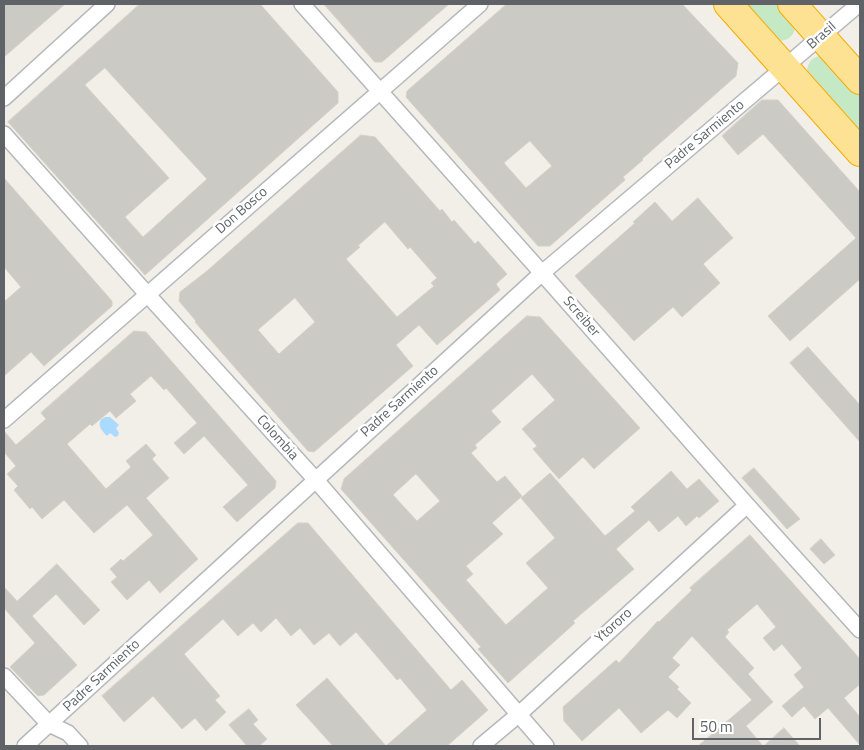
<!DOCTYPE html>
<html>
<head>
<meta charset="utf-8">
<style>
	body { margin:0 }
	#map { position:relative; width:864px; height:750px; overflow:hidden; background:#f1efe8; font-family:"Titillium Web",sans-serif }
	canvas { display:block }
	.frame { position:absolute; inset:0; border:5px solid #5f6368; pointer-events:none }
	.scale { position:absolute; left:692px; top:718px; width:129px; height:22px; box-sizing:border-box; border:2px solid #5f6368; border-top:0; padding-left:6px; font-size:15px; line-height:18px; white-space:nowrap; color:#5f6368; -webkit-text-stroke:4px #fff; paint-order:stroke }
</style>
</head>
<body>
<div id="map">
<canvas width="864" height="750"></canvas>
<div class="frame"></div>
<div class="scale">50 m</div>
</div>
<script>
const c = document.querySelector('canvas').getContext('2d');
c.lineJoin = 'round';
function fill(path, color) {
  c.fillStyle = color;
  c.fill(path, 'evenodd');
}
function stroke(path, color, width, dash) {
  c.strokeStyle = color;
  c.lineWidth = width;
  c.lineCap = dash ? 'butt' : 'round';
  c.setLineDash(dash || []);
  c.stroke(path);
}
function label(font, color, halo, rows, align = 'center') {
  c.font = font + ' "Titillium Web",sans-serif';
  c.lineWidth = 5;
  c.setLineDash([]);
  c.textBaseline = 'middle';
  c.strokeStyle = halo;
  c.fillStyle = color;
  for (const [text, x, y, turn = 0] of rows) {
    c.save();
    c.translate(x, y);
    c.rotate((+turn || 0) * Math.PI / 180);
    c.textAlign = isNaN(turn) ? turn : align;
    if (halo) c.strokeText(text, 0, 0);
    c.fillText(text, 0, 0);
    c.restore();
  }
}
fill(new Path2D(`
	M743,4h36l17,18c-1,14 -7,19 -20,19z
	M819,56l8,1 33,38v41l-53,-61c0,-10 2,-16 12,-19z`), '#c5e8c5');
fill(new Path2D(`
	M105,417h5l9,8 -3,3 3,5 -1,3 -3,1 -5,-4 -3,3c-6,-6 -12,-14 -2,-19z`), '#aadaff');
const building = new Path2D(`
	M4,4h61l-61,53z
	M140,4h120l78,88v11l-193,172 -137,-153zM105,68l102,111 -64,58 -18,-20 44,-39 -84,-93z
	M324,4h125l-67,58h-7z
	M507,4h175l56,59 -2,13 -94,83 1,1 -20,17 2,3 -75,66h-12l-132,-149 1,-6 16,-14zM530,141l22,25 -26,22 -22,-25z
	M762,100h16l82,92v87l-70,62 -22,-25 88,-78 -93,-104 -25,21 -16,-19z
	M361,135l14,2 65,74 2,-2 10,13 2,-2 21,24 3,-3 29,33 -11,10 4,6 -63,55 -18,-20 -23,20 17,21 -99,86 -6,-1 -113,-129 1,-1 -17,-20 1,-9 27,-21zM385,222l23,27 2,-2 27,31 -6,5 3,3 -37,31 -51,-58 14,-12 -2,-1zM295,298l20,24 -36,32 -21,-24z
	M4,178l108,123v5l-68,60 -13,-14 -27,24v-74l17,-15 -17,-20z
	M698,198l35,40 -30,26 17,19 -38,34 -9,-10 -39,34 -59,-65 60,-53 -2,-1 22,-20 17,19z
	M527,316l13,1 100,111 -46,41 -11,-12 -24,22 -26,-30 4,-3 -15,-17 33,-29 -23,-26 -41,37 10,11 -26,23 2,3 -6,5 26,29 8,-6 17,20 -30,27 11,11 -37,32 7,8 -7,6 40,45 42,-37 -22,-25 29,-25 -34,-40 29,-25 55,63 30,-25 -4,-4 40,-36 16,18 12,-10 20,22 -20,17 -2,-2 -11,10 -8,-10 -19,16 -10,-12 -33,29 18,20 -61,52 2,2 -67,60 -30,-34 3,-2 -140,-158 3,-10zM416,474l24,27 -23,20 -24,-26z
	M134,331l12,1 130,149 -1,7 -38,34 -14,-15 25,-22 -44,-49 -20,18 -10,-11 23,-20 -31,-35 -2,2 -13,-14 -21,18 6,7 -20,17 -6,-7 -18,15 -2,-2 -23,20 39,45 25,-22 -5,-6 20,-17 10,11 -4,4 17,19 -23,20 52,61 -38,34 -11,-13 -22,20 -16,-18 6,-5 -7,-8 11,-10 2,2 30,-26 -26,-30 -33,28 -30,-33 -22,19 -10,-12 -2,2 -16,-19 4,-4 -11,-12 9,-8 -12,-14v-21l12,14 30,-26 -5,-6z
	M808,347l52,58v37l-70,-79z
	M754,468l46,51 -13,10 -45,-51z
	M298,523h10l143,167 11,-10 26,30 -41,36h-114l-37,-41 31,-27 59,68 41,-36 -27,-32 -3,2 -41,-48 -16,14 -11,-13 -15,12 -14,-17 -9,8 -15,-18 -15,14 -8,-9 -15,13 -15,-17 -39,35 36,42 -5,4 11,12 -20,19 -11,-13 -13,11 -29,-33 -29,26 -22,-26z
	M750,535l110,124v25l-16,14 16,19v28l-32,-37 -13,11 -11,-13 -12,11 -10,-11 22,-19 -10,-12 8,-7 -20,-24 -8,7 -11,-13 13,-11 -19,-23 -30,26 2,2 -4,5 29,31 -6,6 25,28 -27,24 17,20h-65l54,-46 -60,-64 -20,22 8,7 -12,12 11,10 -2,2 14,14 -14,15 -9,-8 -27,23 -22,-25 -37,33 -18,-20 -1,-14 53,-47 3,3 39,-42 1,1 33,-32 -2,-2z
	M821,539l14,16 -11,9 -14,-15z
	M57,564l43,46 -16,15 -28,-31 -24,22 45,49 -33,30 -6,1 -28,-29 25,-24 -31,-35v-21l13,14z
	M249,709l9,11 -5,4 14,15 -8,7h-12l-18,-21z
	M784,728l16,18h-36z`);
fill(building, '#cccac5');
stroke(building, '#d6d1c6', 1);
const street = new Path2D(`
	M302,4l240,269 205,232 113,125
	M4,98l103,-94
	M4,134l143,160 168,185 231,267
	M4,420l476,-416
	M4,676l45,48 19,9 12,13
	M25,746l517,-473 317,-269
	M481,746l37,-31 229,-210`);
const highway = new Path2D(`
	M728,4l132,148
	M792,4l68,76`);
stroke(street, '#b5b8bc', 18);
stroke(highway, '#f9ab00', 30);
stroke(street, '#fff', 15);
stroke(highway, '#fde293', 28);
label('14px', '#5f6368', '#fff', [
	["Brasil",822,36,-41],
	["Padre Sarmiento",705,135,-40],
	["Don Bosco",242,211,-41],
	["Screiber",581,317,49],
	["Padre Sarmiento",400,402,-42],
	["Colombia",277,438,48],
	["Ytororo",614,626,-42],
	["Padre Sarmiento",102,676,-43]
]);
</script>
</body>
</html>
